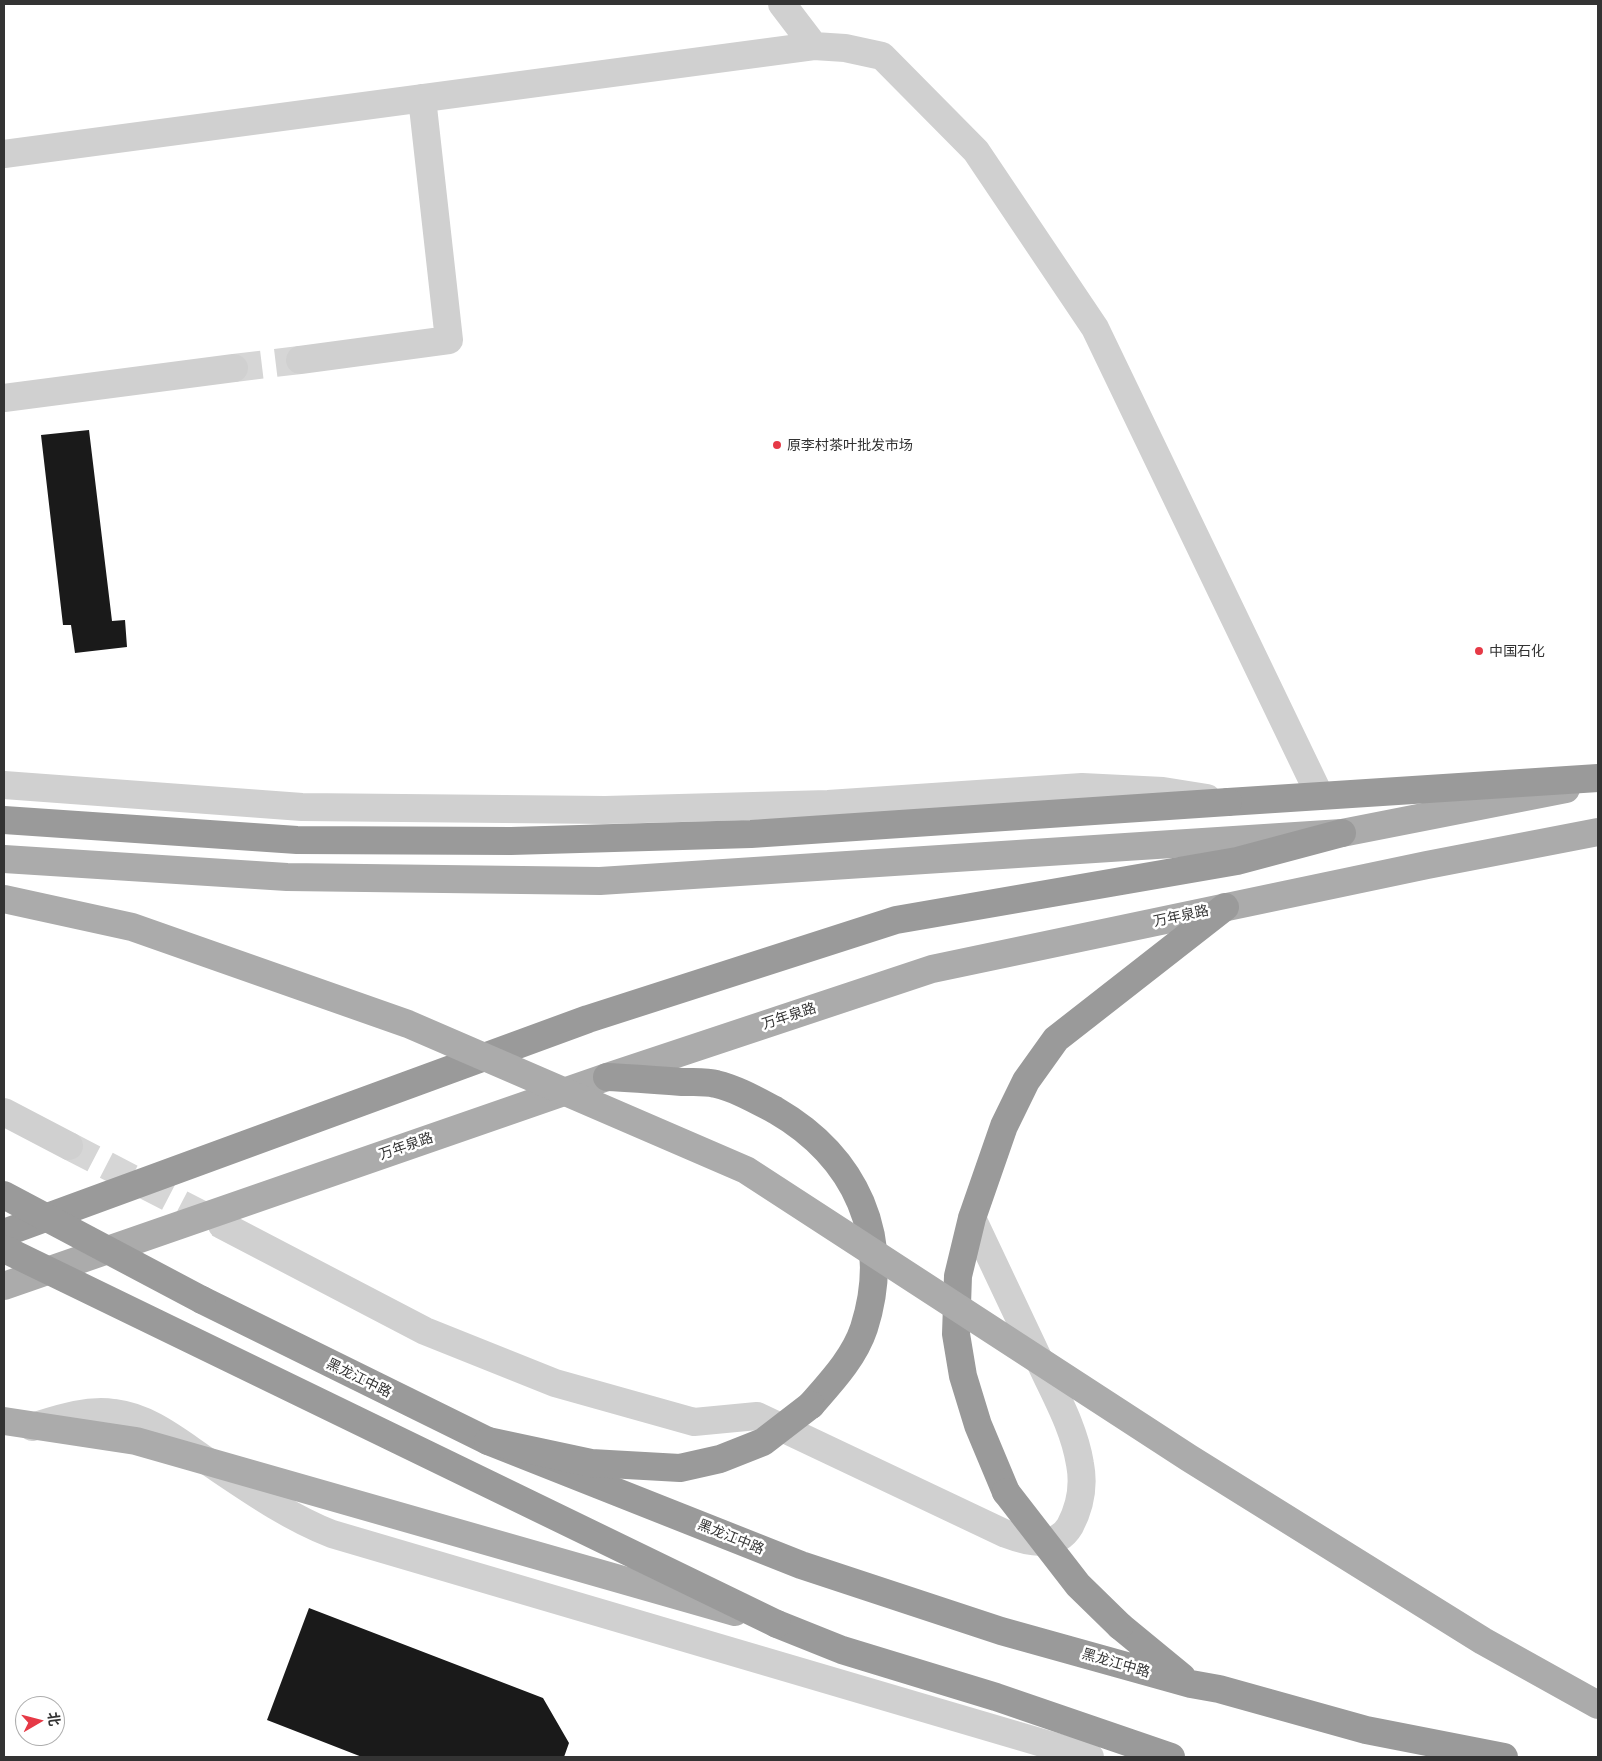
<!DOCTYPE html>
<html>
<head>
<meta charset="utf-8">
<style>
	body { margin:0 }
	#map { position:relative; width:1602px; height:1761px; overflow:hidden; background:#fff; font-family:Lato,"Noto Sans SC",sans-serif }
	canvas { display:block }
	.frame { position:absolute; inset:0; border:5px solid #333; pointer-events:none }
	.north { position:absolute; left:15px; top:1696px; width:50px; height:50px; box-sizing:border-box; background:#fff; border:1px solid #adadad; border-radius:50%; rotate:82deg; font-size:14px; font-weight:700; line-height:20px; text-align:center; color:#333 }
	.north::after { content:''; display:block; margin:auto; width:18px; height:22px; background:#e63946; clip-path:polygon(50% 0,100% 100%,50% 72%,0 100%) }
</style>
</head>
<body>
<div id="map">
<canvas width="1602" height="1761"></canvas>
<div class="frame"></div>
<div class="north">北</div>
</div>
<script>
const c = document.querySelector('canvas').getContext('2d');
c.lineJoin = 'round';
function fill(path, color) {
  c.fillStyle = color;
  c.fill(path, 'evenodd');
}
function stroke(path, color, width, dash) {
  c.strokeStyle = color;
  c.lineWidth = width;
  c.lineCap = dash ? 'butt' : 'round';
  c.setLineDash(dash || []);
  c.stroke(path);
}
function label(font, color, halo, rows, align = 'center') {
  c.font = font + ' Lato,"Noto Sans SC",sans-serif';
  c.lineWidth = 5;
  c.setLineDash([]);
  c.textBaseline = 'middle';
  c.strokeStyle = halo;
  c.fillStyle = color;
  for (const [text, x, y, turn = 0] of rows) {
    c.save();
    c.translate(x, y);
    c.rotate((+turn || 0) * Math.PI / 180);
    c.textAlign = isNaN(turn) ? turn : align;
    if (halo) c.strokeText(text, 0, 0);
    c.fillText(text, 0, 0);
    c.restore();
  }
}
fill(new Path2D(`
	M89,430l23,191 13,-1 2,27 -52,6 -4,-28h-8l-22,-190z
	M309,1608l234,90 26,45 -5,14h-202l-95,-37z`), '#1a1a1a');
stroke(new Path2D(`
	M234,368l66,-8
	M69,1146l151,78`), '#d6d6d6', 28, [28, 14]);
stroke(new Path2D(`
	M782,4l32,42
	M4,154l810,-108 31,2 37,8 94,95 119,177 225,468
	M300,360l149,-20 -27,-242
	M4,398l230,-30
	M4,785l298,22 303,3 223,-6 254,-17 81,4 44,7
	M4,1112l65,34
	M222,1225l203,106 130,52 139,39 63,-6 249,118c21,8 50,16 64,-8 10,-19 14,-41 10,-62 -6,-37 -25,-69 -40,-102 -23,-48 -45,-96 -68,-144
	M32,1427c26,-8 54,-18 82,-14 34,4 62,27 90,46 42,28 82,57 128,75l758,223`), '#d0d0d0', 28);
stroke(new Path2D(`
	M4,859l283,18 313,4 742,-48 224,-44
	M4,1286l603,-209 325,-108 495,-104 171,-33`), '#ababab', 28);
stroke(new Path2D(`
	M1228,802l370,-24
	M607,1077c25,1 50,3 75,5 11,0 24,-1 34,2 21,5 40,16 59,26 81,47 118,127 89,218 -10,30 -33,54 -53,77
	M4,1233l584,-214 308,-99 341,-59 105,-28
	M202,1300l286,141 313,124 200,66 190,53 28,5 147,41 138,27
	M1006,1492l-28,-67 -15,-49 -7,-42 2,-58 14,-58 32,-92 22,-45 30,-42 169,-132
	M777,1624l65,26 154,47 175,60
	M1120,1626l62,51`), '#9a9a9a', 28);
stroke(new Path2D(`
	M4,899l128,28 276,97 338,146 443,288 294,183 115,64
	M4,1421l132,20 599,171`), '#ababab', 28);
stroke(new Path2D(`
	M4,820l293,20 214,1 240,-7 477,-32
	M4,1195l198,105
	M4,1249l773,375
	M488,1441l103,22 89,5 40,-9 43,-17 48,-37
	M1006,1492l72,93 42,41`), '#9a9a9a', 28);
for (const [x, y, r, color] of [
	[777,445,5,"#e63946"],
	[1479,651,5,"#e63946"]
]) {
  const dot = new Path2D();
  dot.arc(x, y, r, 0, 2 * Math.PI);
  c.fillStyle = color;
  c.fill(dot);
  stroke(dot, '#fff', 2);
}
label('14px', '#333', '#fff', [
	["原李村茶叶批发市场",787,445],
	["中国石化",1489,651]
], 'left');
label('14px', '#333', '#fff', [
	["万年泉路",1181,916,-12],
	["万年泉路",789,1016,-18],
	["万年泉路",406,1146,-19],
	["黑龙江中路",359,1378,26],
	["黑龙江中路",731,1537,22],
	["黑龙江中路",1116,1663,16]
]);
</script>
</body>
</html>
